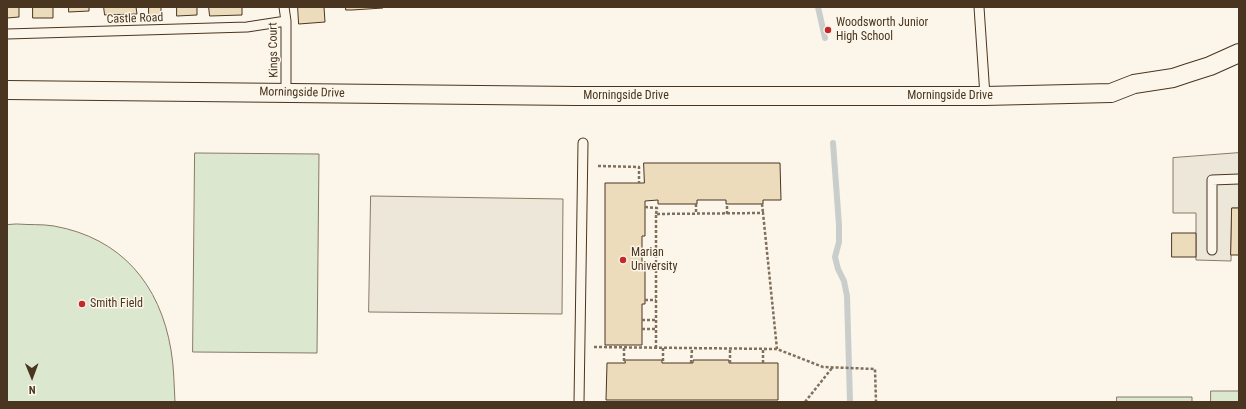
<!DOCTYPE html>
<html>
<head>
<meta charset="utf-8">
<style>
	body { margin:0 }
	#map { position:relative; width:1246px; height:409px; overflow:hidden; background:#fbf6e9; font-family:"Roboto Condensed",sans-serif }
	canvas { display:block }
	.frame { position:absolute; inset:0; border:8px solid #4a3520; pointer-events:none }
	.north { position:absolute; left:12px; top:357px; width:40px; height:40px; -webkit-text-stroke:3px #fbf6e9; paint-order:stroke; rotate:179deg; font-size:11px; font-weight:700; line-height:16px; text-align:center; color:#4a3520 }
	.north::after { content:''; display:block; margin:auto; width:14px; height:18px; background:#4a3520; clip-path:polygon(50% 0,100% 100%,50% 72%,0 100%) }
</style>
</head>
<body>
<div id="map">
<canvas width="1246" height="409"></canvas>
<div class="frame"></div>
<div class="north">N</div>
</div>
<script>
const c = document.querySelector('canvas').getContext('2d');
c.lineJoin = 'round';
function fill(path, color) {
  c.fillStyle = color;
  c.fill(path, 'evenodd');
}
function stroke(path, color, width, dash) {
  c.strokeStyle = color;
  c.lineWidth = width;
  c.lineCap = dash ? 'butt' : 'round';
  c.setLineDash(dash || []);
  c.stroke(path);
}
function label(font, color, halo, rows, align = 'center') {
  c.font = font + ' "Roboto Condensed",sans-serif';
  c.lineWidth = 3;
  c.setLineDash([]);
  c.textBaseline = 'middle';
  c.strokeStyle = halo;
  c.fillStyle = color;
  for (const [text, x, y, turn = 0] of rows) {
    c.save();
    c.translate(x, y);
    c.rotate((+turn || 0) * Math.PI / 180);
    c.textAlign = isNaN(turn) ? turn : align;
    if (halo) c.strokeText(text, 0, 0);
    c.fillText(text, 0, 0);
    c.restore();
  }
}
const green = new Path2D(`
	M195,153l124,1 -2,199 -124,-1z
	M17,224c12,1 25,0 37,2 67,12 106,58 117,124 3,17 3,35 4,52h-168v-177z
	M1211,391h28v11h-28z
	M1117,397h75v5h-75z`);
fill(green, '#dce7d0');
stroke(green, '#887966', 1);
const parking = new Path2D(`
	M1239,153v55h-7l-1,53 -35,-1v-47h-23v-55z
	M371,196l192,3 -1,115 -193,-2z`);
fill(parking, '#ede7d9');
stroke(parking, '#887966', 1);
stroke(new Path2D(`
	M818,7l7,31
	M833,143l6,82v17l-4,15 3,12 6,12 3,15 3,106`), '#c9cecd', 6);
const building = new Path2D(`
	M7,7h12v10l-12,1z
	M33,7h20v11h-20z
	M69,7h20v4l-20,1z
	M104,7h32l1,7 -32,1z
	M149,7h12v8l-12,1z
	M177,7h20v8l-20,1z
	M209,7h33v8l-32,1z
	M298,7h26l1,15 -26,2z
	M346,7h37v1l-31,2h-6z
	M644,163h136l1,37h-18v4h-37v-4h-29v4h-39v-4l-13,1v35h-3v30h3v38h-3v41h-37v-162h39z
	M1232,208h7v47h-8z
	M1172,233h24v24h-24z
	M625,360h37v3h31v-3h36v3h49v37h-172l1,-37h18z`);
fill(building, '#ecdcbc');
stroke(building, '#4a3520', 1);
const service = new Path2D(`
	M284,7l2,14v71
	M979,7l6,89
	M7,34l240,-7 39,-6
	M1212,250v-70l27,-1
	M579,402l4,-259`);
const minor = new Path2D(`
	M7,90l568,6h410l126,-3 23,-9 39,-6 15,-5 22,-7 29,-13`);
stroke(service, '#4a3520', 11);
stroke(minor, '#4a3520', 20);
stroke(new Path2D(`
	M598,166l41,1v16
	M696,204v10
	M762,204l1,9
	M645,207l12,1 -1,6
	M727,214v-10
	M645,269h11
	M645,300h11
	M642,320h14
	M642,329h14
	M594,347l183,2 46,18 52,2 1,33
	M624,348v15
	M656,348v-134l107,-1 14,136
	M663,348v15
	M691,363l1,-14
	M730,363v-14
	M763,363v-14
	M805,402l27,-34`), '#7f6f5c', 2.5, [3, 2]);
stroke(service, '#fbf6e9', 9);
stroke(minor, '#fbf6e9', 18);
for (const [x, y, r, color] of [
	[828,30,4,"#c62828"],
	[623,260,4,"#c62828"],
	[82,304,4,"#c62828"]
]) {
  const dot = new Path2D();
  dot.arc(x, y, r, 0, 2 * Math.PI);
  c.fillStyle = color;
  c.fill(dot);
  stroke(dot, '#fbf6e9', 1.5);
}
label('12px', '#4a3520', '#fbf6e9', [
	["Castle Road",135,19,-2],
	["Kings Court",274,50,-91],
	["Morningside Drive",302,93,1],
	["Morningside Drive",626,96],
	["Morningside Drive",950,96]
]);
label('12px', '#4a3520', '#fbf6e9', [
	["Woodsworth Junior",836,23],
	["High School",836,37],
	["Marian",631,253],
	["University",631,267],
	["Smith Field",90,304]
], 'left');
</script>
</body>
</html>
